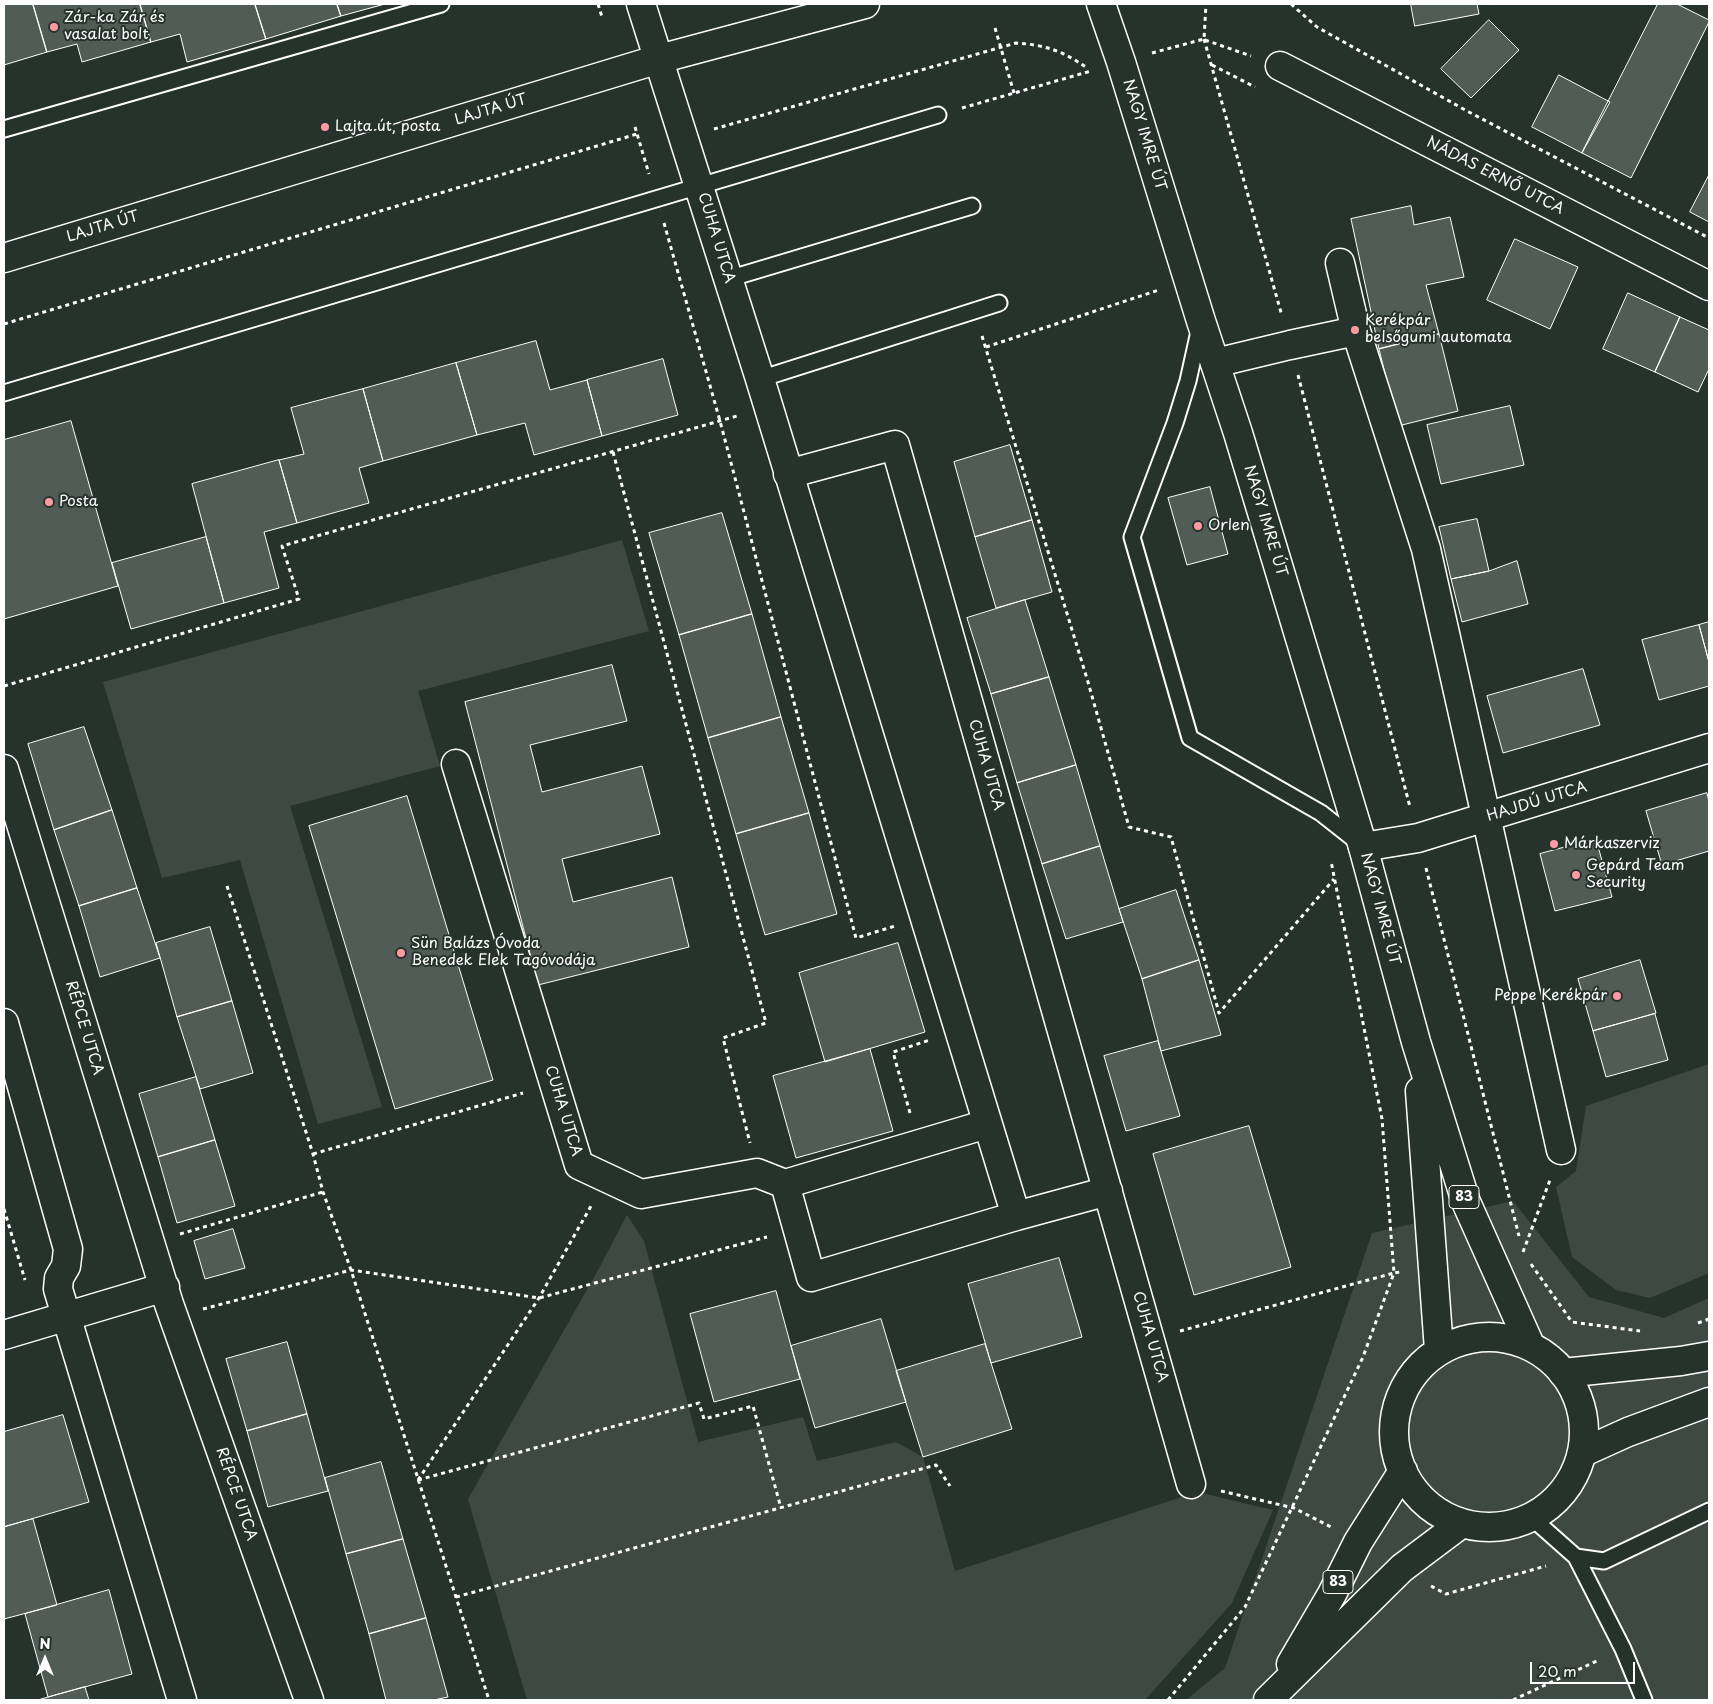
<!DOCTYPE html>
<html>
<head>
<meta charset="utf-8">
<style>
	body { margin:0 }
	#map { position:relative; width:1713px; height:1704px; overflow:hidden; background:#26332d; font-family:"Playpen Sans",sans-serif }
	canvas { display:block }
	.frame { position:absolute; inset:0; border:5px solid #fff; pointer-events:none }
	.north { position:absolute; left:20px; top:1634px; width:50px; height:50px; -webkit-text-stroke:4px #26332d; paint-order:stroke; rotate:0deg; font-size:14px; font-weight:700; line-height:20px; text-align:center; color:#fff }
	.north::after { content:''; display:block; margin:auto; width:18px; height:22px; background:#fff; clip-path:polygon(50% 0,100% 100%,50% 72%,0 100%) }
	.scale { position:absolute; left:1530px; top:1662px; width:105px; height:22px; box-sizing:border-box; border:2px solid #fff; border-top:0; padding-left:6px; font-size:15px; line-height:18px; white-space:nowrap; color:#fff; -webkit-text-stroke:4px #26332d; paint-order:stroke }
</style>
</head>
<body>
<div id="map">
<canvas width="1713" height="1704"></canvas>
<div class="frame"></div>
<div class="north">N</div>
<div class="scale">20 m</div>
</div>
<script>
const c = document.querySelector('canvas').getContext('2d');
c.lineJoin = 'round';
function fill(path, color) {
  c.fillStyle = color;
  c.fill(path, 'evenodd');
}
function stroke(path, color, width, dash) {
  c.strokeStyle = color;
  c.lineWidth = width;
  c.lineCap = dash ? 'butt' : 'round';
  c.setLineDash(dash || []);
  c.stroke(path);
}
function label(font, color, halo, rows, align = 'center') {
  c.font = font + ' "Playpen Sans",sans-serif';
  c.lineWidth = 4;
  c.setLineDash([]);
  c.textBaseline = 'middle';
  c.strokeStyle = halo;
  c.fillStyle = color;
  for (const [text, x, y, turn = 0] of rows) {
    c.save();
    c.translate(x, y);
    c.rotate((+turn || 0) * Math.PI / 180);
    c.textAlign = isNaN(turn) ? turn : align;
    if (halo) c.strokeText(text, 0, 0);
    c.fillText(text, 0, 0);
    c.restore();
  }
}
fill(new Path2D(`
	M622,540l27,91 -231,60 22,75 -150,40 92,301 -64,17 -78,-264 -78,18 -59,-196z
	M1709,1064v209l-59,25 -34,-8 -44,-33 -16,-70 20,-16 10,-65z
	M1513,1201l76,96 75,21 45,-20v402h-523l39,-32 147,-435z
	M627,1215l17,26 54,201 105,-25 14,44 79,-19 27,15 32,114 242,-79 76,18 -41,93 -87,97h-618l-59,-201 128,-225z`), '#3e4944');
const building = new Path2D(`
	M4,4h29l14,48 -43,13z
	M33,4h107l11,38 -69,20 -5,-18 -30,8z
	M140,4h115l11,35 -79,23 -7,-28 -29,8z
	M255,4h82l4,12 -75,23z
	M337,4h48l-44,12z
	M1411,4h66l2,10 -64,12z
	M1658,4h19l32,16v2l-78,156 -49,-25z
	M1489,20l30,30 -48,48 -30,-29z
	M1559,75l51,27 -28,51 -50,-26z
	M1709,175v47l-19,-10z
	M1411,206l3,19 36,-8 14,60 -38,8 13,49 -60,15 -28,-130z
	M1515,239l63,28 -28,62 -63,-29z
	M1628,293l52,24 -25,55 -52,-23z
	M1680,317l29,13v39l-11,23 -43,-20z
	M1439,334l19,77 -60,15 -19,-77z
	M536,341l14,49 37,-10 15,56 -68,19 -9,-32 -48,12 -21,-72z
	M663,359l15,56 -76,21 -15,-56z
	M456,363l21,72 -94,26 -20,-72z
	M363,389l20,72 -24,7 10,35 -72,20 -18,-63 25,-6 -13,-46z
	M1510,406l14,59 -83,19 -14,-59z
	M71,421l47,165 -114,33v-179z
	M1010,445l22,75 -57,17 -21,-75z
	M279,460l18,63 -33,9 15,56 -55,15 -32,-119z
	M1210,487l18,67 -41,11 -19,-67z
	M722,513l30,101 -73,21 -30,-102z
	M1477,519l12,52 -38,8 -12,-52z
	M1032,520l20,72 -56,16 -21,-71z
	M206,537l18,66 -93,26 -19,-66z
	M1517,561l11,43 -66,18 -11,-43 38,-8z
	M1025,600l24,77 -58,17 -24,-76z
	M752,614l29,103 -73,21 -29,-103z
	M1709,622v40l-10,-37z
	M1699,625l10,37v24l-50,14 -17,-60z
	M612,665l15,56 -97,24 12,47 100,-26 18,68 -98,25 11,43 99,-25 17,70 -151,38 -73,-283z
	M1583,669l17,56 -97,28 -16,-57z
	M1049,677l27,88 -59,18 -26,-89z
	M781,717l28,96 -73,21 -28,-96z
	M84,727l28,83 -58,20 -26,-86z
	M1076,765l24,81 -58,18 -25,-81z
	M1707,793l2,9v49l-47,14 -16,-54z
	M407,796l86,284 -98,29 -86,-283z
	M112,810l25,78 -58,18 -25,-76z
	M809,813l28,101 -72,21 -29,-101z
	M1596,839l16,58 -57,14 -15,-57z
	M1100,846l23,76 -57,17 -24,-75z
	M137,888l23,70 -60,19 -21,-71z
	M1176,890l23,70 -57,19 -23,-70z
	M210,927l22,74 -55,16 -21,-74z
	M898,943l27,89 -100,30 -26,-89z
	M1199,960l22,75 -60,16 -19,-72z
	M1640,960l16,53 -63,18 -15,-52z
	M232,1001l21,72 -53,16 -23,-72z
	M1655,1014l13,46 -62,17 -13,-46z
	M1158,1041l22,75 -54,15 -22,-75z
	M870,1049l23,82 -97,27 -23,-82z
	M196,1077l19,63 -57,17 -19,-63z
	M1249,1126l42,141 -97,28 -41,-141z
	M215,1140l20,66 -58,17 -19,-66z
	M233,1229l12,39 -40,11 -11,-38z
	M1059,1258l23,79 -91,26 -23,-79z
	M776,1291l24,88 -86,23 -24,-88z
	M881,1319l25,83 -91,26 -24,-82z
	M287,1342l20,72 -60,17 -21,-72z
	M985,1344l27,85 -89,28 -27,-86z
	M307,1414l21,77 -60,16 -21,-76z
	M63,1415l26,87 -85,25v-95z
	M381,1462l22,77 -57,15 -21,-76z
	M33,1519l24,86 -53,14v-92z
	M403,1539l23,79 -57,16 -23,-80z
	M109,1590l23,84 -84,23 -23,-83z
	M426,1618l22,79 -14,3h-48l-17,-66z
	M85,1687l4,13h-51l10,-3z`);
fill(building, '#515c57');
stroke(building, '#fff', 1);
const lane = new Path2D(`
	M4,129l437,-125
	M728,279l244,-73
	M1200,327l-12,54 -13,42 -43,114 58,201 131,75 38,30
	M760,379l239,-76
	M4,393l934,-278
	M1532,1518l44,39 47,92 21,51
	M1576,1557l28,4 105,-50`);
const street = new Path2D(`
	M641,4l119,375 256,837 92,-25
	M1280,66l429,220
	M1340,263l16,68 70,218 135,601
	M1215,363l75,-18 66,-14
	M788,474l107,-29 296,1039
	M456,764l123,401 62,29 116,-21 28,11 202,-60
	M4,769l165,535 140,396
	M1363,847l55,-9 291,-90
	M4,1023l64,226 -2,17 -7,12 -1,11 124,411
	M785,1184l26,93 205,-61
	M4,1335l161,-48`);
const secondary = new Path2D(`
	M4,258l655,-199 206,-55
	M1563,1373l118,-12 28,-5
	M1586,1451l42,-19 81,-30`);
const primary = new Path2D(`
	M1101,4l20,58 80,259 37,112 125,414 53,195 50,160 64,143
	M1420,1091l19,259
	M1394 1432a95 95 0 1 1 190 0a95 95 0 1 1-190 0Z
	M1291,1664l41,-70 26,-52 45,-71
	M1268,1700l134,-132 60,-45`);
stroke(lane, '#fff', 19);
stroke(street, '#fff', 31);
stroke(secondary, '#fff', 31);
stroke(primary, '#fff', 31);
stroke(new Path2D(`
	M598,4l4,13
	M1291,4l26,23 150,84 242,127
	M995,28l19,65
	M1204,39l78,277
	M1205,40l46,16
	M1152,53l52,-14 2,-35
	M1212,65l43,22
	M962,108l129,-37
	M635,127l14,47
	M714,129l302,-86c30,2 47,8 71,25
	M664,223l56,198 136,517 39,-12
	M4,324l633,-190
	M982,336l106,346 41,145 42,10 48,176 115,-134
	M986,347l173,-57
	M1298,375l112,432
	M613,452l153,571 -43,15 27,105
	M4,686l295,-87 -17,-53 455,-130
	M1426,868l93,368
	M227,886l86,268 10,38 28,78 138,430
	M910,1113l-17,-61 37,-12
	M313,1154l210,-61
	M4,1209l21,71
	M180,1234l143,-42
	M1523,1252l27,-72
	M1531,1264l41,58 68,9
	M203,1309l148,-39 188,28 228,-61
	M1698,1323l11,-4
	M1180,1331l214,-58 -12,-154 -51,-258
	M418,1480l281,-77 5,16 49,-13 28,102
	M418,1480l121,-182 52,-92
	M1221,1491l73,17 37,19
	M1431,1586l15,8 100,-28
	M456,1597l480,-132 14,21
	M1168,1700l77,-93 118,-250 31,-84 6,-1
	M1513,1700l86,-40`), '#fff', 3, [4, 4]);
stroke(lane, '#26332d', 15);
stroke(street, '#26332d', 28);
stroke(secondary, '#26332d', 28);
stroke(primary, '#26332d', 28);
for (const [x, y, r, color] of [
	[54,27,5,"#ff9aa2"],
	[325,127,5,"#ff9aa2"],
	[1355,330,5,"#ff9aa2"],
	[49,502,5,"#ff9aa2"],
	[1198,526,5,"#ff9aa2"],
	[1554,844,5,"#ff9aa2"],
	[1576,875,5,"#ff9aa2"],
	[401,953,5,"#ff9aa2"],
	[1617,996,5,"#ff9aa2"]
]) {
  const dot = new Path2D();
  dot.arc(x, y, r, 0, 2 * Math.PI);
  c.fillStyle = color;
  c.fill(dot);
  stroke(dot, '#26332d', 2);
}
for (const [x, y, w] of [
	[1464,1197,30],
	[1338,1582,30]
]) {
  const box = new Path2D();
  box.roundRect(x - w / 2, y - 11.5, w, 23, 4);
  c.fillStyle = '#26332d';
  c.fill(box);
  stroke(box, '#fff', 1);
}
label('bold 14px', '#fff', null, [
	["83",1464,1197],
	["83",1338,1582]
]);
label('15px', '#fff', '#26332d', [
	["Zár-ka Zár és",64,18],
	["vasalat bolt",64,35],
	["Lajta út, posta",335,127],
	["Kerékpár",1365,321],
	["belsőgumi automata",1365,338],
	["Posta",59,502],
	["Orlen",1208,526],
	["Márkaszerviz",1564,844],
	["Gepárd Team",1586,866],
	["Security",1586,883],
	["Sün Balázs Óvoda",411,944],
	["Benedek Elek Tagóvodája",411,961],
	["Peppe Kerékpár",1607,996,"right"]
], 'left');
label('15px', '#fff', '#26332d', [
	["LAJTA ÚT",491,110,-17],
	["NAGY IMRE ÚT",1144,135,73],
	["NÁDAS ERNŐ UTCA",1495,176,27],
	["LAJTA ÚT",103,227,-17],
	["CUHA UTCA",716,238,73],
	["NAGY IMRE ÚT",1265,521,73],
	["CUHA UTCA",986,765,74],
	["HAJDÚ UTCA",1537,802,-17],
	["NAGY IMRE ÚT",1380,909,75],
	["RÉPCE UTCA",84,1028,73],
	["CUHA UTCA",563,1111,73],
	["CUHA UTCA",1150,1337,74],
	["RÉPCE UTCA",236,1494,71]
]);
</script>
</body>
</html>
